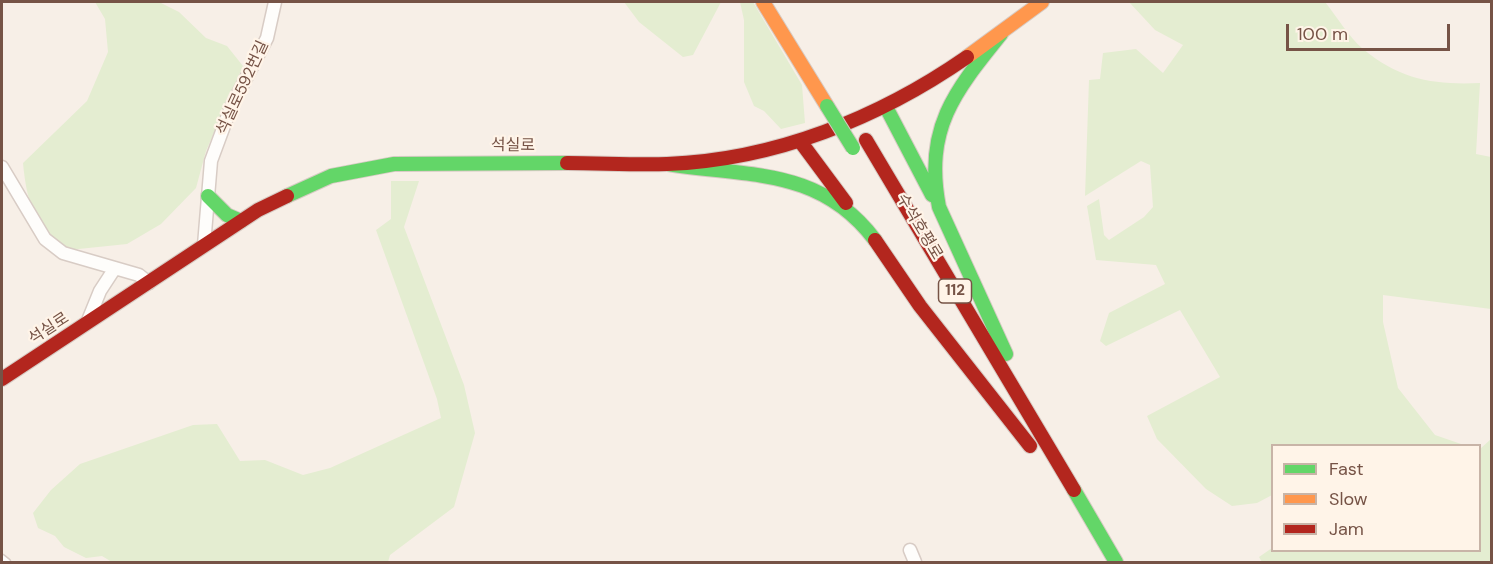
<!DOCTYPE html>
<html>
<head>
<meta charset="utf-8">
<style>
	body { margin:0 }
	#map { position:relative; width:1493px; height:564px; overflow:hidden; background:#f7efe7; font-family:"DM Sans",sans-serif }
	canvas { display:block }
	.frame { position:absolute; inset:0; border:3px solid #765346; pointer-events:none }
	.legend { position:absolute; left:1271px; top:444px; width:210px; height:108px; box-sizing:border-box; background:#fff4e8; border:2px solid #c8b4a7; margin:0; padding:8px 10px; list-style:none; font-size:18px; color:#765346 }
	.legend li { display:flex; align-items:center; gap:12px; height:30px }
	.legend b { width:30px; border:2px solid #c8b4a7 }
	.scale { position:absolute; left:1286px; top:24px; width:164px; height:27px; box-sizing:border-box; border:3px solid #765346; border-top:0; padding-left:8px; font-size:18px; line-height:21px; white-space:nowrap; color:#765346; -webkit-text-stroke:4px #fff4e8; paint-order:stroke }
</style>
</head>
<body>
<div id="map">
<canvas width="1493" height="564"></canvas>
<div class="frame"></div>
<ul class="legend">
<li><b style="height:8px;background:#63d668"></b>Fast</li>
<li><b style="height:8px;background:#ff974d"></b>Slow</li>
<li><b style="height:8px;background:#b3261e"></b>Jam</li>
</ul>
<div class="scale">100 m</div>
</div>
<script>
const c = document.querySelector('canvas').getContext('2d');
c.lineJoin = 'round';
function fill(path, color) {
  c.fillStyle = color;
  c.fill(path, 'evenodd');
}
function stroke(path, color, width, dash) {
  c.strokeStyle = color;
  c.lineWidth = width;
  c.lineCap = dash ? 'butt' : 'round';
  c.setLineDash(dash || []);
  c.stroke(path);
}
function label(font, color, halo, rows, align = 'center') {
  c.font = font + ' "DM Sans","Noto Sans KR",sans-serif';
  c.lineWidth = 4.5;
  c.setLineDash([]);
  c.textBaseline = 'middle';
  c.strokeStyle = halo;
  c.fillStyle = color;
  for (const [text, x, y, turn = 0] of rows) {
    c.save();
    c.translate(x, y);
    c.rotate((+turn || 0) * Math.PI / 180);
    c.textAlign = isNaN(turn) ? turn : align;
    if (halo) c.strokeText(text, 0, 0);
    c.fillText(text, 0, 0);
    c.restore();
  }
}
fill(new Path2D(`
	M95,2h64l20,10 27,26 21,8 16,20 -37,85 -10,37 -35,36 -34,20 -58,6c-35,-24 -42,-46 -46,-87l64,-62 21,-49 -3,-33z
	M624,2h97l-28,53 -10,2 -44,-35z
	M740,2h13l49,83 3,38 -24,6 -17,-18 -10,-5 -10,-24v-62z
	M1129,2h196c12,15 24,35 38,47 37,31 72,36 117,34l-4,71 15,3v152l-108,-14v27l15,66 37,47 29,10 -192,1v49l-15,8 -25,3 -26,-17 -49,-50 -10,-23 73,-39 -40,-67 -74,36 -6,-5 9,-28 56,-29 -9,-19 -60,-5 -9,-54 12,-7 5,36 5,5 35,-23 9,-10 -3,-42 -9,-4 -56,35 4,-116 11,-1 3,-26 33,-4 27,24 20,-28 -28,-15z
	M391,181h28l-15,46 60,158 11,48 -21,74 -64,48 -2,7h-276l-10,-6 -16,2 -22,-11 -9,-11 -17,-8 -5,-15 18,-23 29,-26 113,-39 24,-1 23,37 25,-1 38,15 27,-7 111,-50 -4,-19 -61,-169 15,-11z
	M1491,439v123h-229l-3,-5 13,-9 208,2v-101z`), '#e4edd1');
const lane = new Path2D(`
	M2,558l5,4`);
const street = new Path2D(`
	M2,167l43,72 18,14 76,22 10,8
	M204,245l7,-84 20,-54 36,-69 8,-36
	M87,323l13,-32 15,-23
	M910,550l5,12`);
const fast = new Path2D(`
	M1001,34c-47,58 -77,95 -62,173l67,147
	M886,107l46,88
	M668,164c80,13 152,3 207,76
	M208,196l19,19 14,6
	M287,196l44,-20 63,-12 173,-1
	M1074,490l42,72`);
const slow = new Path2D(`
	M763,2l64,104
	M967,57l75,-55`);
const jam = new Path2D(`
	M866,140l208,350
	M800,141l46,62
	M567,163c33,0 67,2 100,1 108,-4 212,-46 300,-107
	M875,240l45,66 110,140
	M2,379l256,-169 29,-14`);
stroke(lane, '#d8ccc5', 9);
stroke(street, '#d8ccc5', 15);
stroke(fast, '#d7cbc4', 16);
stroke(slow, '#d7cbc4', 16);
stroke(jam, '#d7cbc4', 16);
stroke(lane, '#fefdfb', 6);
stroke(street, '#fefdfb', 12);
stroke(fast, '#63d668', 14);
stroke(slow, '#ff974d', 14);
stroke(jam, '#b3261e', 14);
const fastBridge = new Path2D(`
	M827,106l26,42`);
stroke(fastBridge, '#d6cac3', 16, []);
stroke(fastBridge, '#63d668', 14);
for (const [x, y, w] of [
	[955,291,33]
]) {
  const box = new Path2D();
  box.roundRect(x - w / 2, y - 12, w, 24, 4.5);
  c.fillStyle = '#fff4e8';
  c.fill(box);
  stroke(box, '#765346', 1.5);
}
label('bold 15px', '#765346', null, [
	["112",955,291]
]);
label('16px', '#765346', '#fff4e8', [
	["석실로592번길",243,88,-65],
	["석실로",513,146,1],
	["수석호평로",919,227,59],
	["석실로",49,329,-33]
]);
</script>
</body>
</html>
